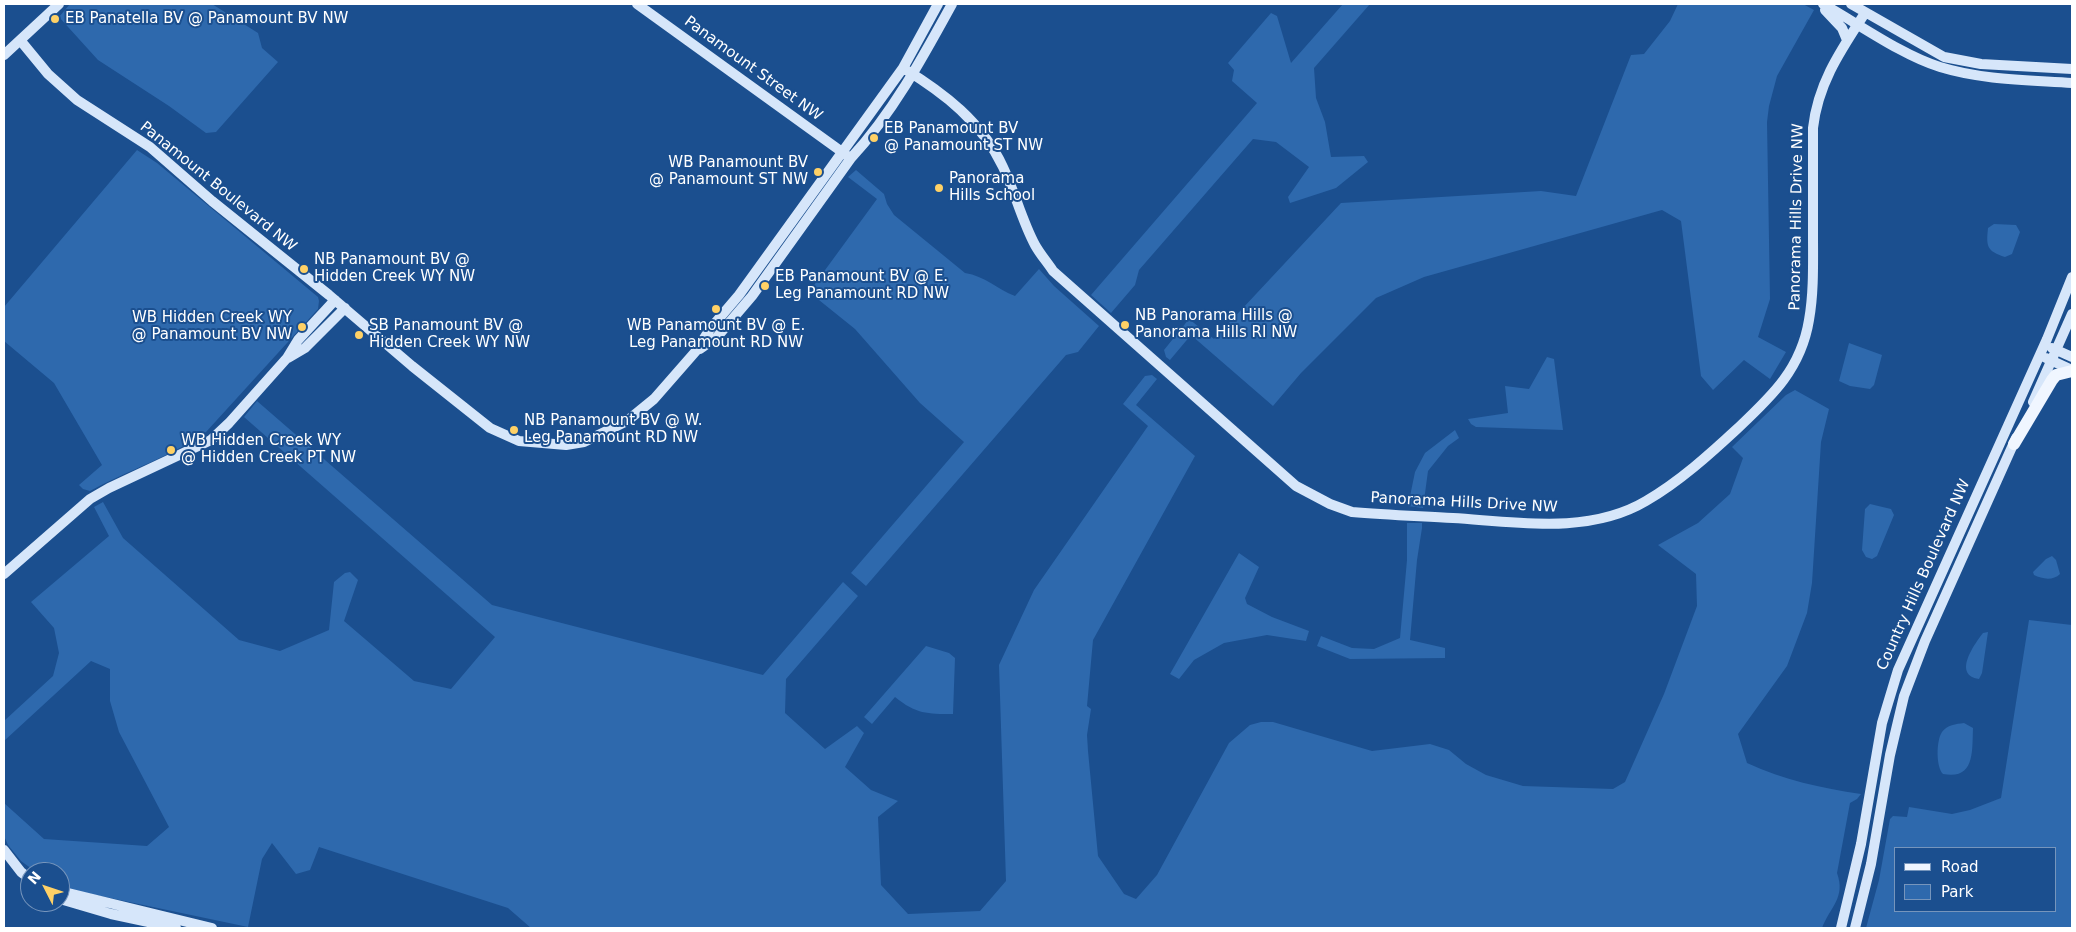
<!DOCTYPE html>
<html>
<head>
<meta charset="utf-8">
<style>
	body { margin:0 }
	#map { position:relative; width:2076px; height:932px; overflow:hidden; background:#1b4f8f; font-family:"DejaVu Sans",sans-serif }
	canvas { display:block }
	.frame { position:absolute; inset:0; border:5px solid #fff; pointer-events:none }
	.legend { position:absolute; left:1894px; top:847px; width:162px; height:65px; box-sizing:border-box; background:#1b4f8f; border:1px solid #7695bc; margin:0; padding:6px 9px; list-style:none; font-size:15px; color:#fff }
	.legend li { display:flex; align-items:center; gap:10px; height:25px }
	.legend b { width:25px; border:1px solid #7695bc }
	.north { position:absolute; left:20px; top:862px; width:50px; height:50px; box-sizing:border-box; background:#1b4f8f; border:1px solid #7695bc; border-radius:50%; rotate:311deg; font-size:14px; font-weight:700; line-height:20px; text-align:center; color:#fff }
	.north::after { content:''; display:block; margin:auto; width:18px; height:22px; background:#ffd166; clip-path:polygon(50% 0,100% 100%,50% 72%,0 100%) }
</style>
</head>
<body>
<div id="map">
<canvas width="2076" height="932"></canvas>
<div class="frame"></div>
<ul class="legend">
<li><b style="height:6px;background:#f0f6ff"></b>Road</li>
<li><b style="height:14px;background:#2e69ad"></b>Park</li>
</ul>
<div class="north">N</div>
</div>
<script>
const c = document.querySelector('canvas').getContext('2d');
c.lineJoin = 'round';
function fill(path, color) {
  c.fillStyle = color;
  c.fill(path, 'evenodd');
}
function stroke(path, color, width, dash) {
  c.strokeStyle = color;
  c.lineWidth = width;
  c.lineCap = dash ? 'butt' : 'round';
  c.setLineDash(dash || []);
  c.stroke(path);
}
function label(font, color, halo, rows, align = 'center') {
  c.font = font + ' "DejaVu Sans",sans-serif';
  c.lineWidth = 4;
  c.setLineDash([]);
  c.textBaseline = 'middle';
  c.strokeStyle = halo;
  c.fillStyle = color;
  for (const [text, x, y, turn = 0] of rows) {
    c.save();
    c.translate(x, y);
    c.rotate((+turn || 0) * Math.PI / 180);
    c.textAlign = isNaN(turn) ? turn : align;
    if (halo) c.strokeText(text, 0, 0);
    c.fillText(text, 0, 0);
    c.restore();
  }
}
fill(new Path2D(`
	M70,4h142l46,29 4,15 16,14 -62,70 -10,1 -37,-27 -71,-46 -39,-43z
	M1343,4h27l-56,64 2,30 9,24 6,35 33,-1 4,6 -32,26 -46,15 -2,-6 21,-30 -33,-25 -23,-3 -114,131 -4,15 -24,28 -20,-18 166,-192 -25,-22 2,-11 -6,-7 43,-50 6,3 14,47z
	M1678,4h125l11,6 -37,66 -8,30 -2,16 3,177 -12,38 28,15 -16,27 -26,-19 -31,30 -12,-14 -20,-155 -19,-11 -238,67 -48,21 -75,75 -28,33 -82,-71 -21,25 -4,-3 -2,-7 25,-31 25,20 127,-136 200,-12 35,5 55,-141 13,-1 26,-33z
	M137,150l20,13 161,134 1,4 -1,8 -112,123c-35,25 -78,38 -116,59l-7,-2 -4,-4 23,-20 -48,-82 -50,-42v-34z
	M856,170l28,24 3,10 7,11 71,58c20,3 32,16 50,23l24,-27 15,17 45,40 -21,26 -12,3 -200,231 -15,-13 113,-131 -44,-39 -65,-74 -46,-37 68,-93 -29,-22z
	M1994,224l22,1 4,7 -8,22 -7,3c-18,-6 -19,-10 -17,-29z
	M1849,343l33,12 -8,30 -4,4 -20,-3 -11,-5z
	M1547,357l7,2 9,71 -87,-3 -5,-3 -3,-5 40,-6 -3,-27 24,3z
	M1152,375l5,4 -21,26 59,51 -102,184 -6,66 4,3 -4,26 1,16 10,105 26,38 12,5 21,-24 72,-132 21,-18 11,-3h12l99,29 58,-7 19,6 17,14 20,11 37,11 90,3 12,-7 39,-88 33,-88 -1,-32 -38,-29 40,-22 32,-29 13,-36 -11,-11 54,-52 9,-5 34,19 -8,33 -9,141 -5,30 -20,53 -49,68 9,29c37,17 74,25 114,31l-4,5 -7,4 -13,70c9,25 -7,34 -15,55h-1291l-23,-20 -189,-61 -9,23 -14,4 -24,-31 -10,16 -14,68 -176,-37 -12,-5v-13h-24l-15,-11 -13,-16 -4,-9v-33l40,36 103,7 22,-19 -50,-95 -9,-31v-32l-19,-8 -87,80v-20l49,-45 6,-23 -5,-25 -23,-26 78,-66 -15,-29 9,-5 20,36 116,102 41,11 49,-21 5,-48 11,-9 5,-1 8,8 -14,41 70,60 37,8 44,-52 -251,-220 13,-16 235,204 271,70 80,-93 15,14 -72,83 -1,34 40,36 32,-23 7,7 -19,34 26,23 27,11 -20,16 3,68 27,29 72,-3 26,-30 -7,-216 35,-75 114,-164 -25,-22 22,-28z
	M1455,430l4,8 -11,8 -20,25 -5,37 -15,-2 7,-34 10,-19z
	M1870,504l21,5 3,6 -17,41 -5,3 -6,-2 -4,-7 3,-41z
	M1407,523h15v5l-5,32 -7,80 35,8v10l-95,1 -33,-13 4,-10 31,12 22,1 26,-11 7,-78z
	M1239,553l20,14 -14,31 2,6 25,13 37,14 -3,10 -39,-6 -43,8 -30,17 -15,19 -9,-5z
	M2052,556l4,4 4,14c-7,7 -18,5 -26,1l-1,-3 13,-13z
	M2029,620l43,5v303h-206l13,-48 11,-61 3,-3 14,1 2,-10 43,7 18,-4 31,-12zM2055,848v63h-160v-63z
	M1988,632l-6,41 -3,6c-26,-4 -6,-33 4,-46z
	M926,646l23,7 6,5 -2,56c-26,0 -37,0 -58,-17l-23,27 -8,-7z
	M1964,723l9,5c-1,24 2,52 -30,46 -7,-7 -7,-33 -1,-42 5,-7 14,-8 22,-9z`), '#2e69ad');
stroke(new Path2D(`
	M637,4l212,153
	M1823,4c34,19 80,52 117,63 42,13 88,13 132,16
	M1851,4l93,53 37,7 91,5
	M1825,10l17,18 5,12
	M20,40l28,34 29,26 73,47 62,54 117,94 83,71 78,62 29,13 47,4 18,-3 43,-21 27,-22 42,-48 14,-22 29,-34 164,-227 35,-64
	M4,55l55,-51
	M903,68c41,25 79,54 100,99 12,25 19,54 32,78 5,9 12,17 18,26l243,215 34,18 22,8c34,3 67,4 101,6 63,4 136,17 193,-17 33,-19 64,-47 92,-73 34,-32 63,-59 71,-108 5,-28 4,-58 4,-86 0,-36 0,-71 0,-106 5,-45 28,-78 52,-115
	M2052,348l20,9
	M700,349l17,-12 35,-41 99,-138c41,-44 72,-101 101,-154
	M288,358l17,-10 40,-40
	M2046,358l26,12
	M2033,402l39,-88
	M4,574l86,-75 19,-11 102,-48 18,-17 58,-65 11,-18 37,-40
	M4,850l17,22 9,7
	M60,891l152,37
	M60,899l51,15 65,14
	M1841,928l20,-84 21,-121 16,-53 149,-331 25,-62
	M1855,928l16,-64 19,-109 14,-59 21,-55 91,-203`), '#d6e6fa', 10);
stroke(new Path2D(`
	M2014,444l38,-64 4,-5 16,-4`), '#f0f6ff', 12);
for (const [x, y, r, color] of [
	[55,19,5,"#ffd166"],
	[874,138,5,"#ffd166"],
	[818,172,5,"#ffd166"],
	[939,188,5,"#ffd166"],
	[304,269,5,"#ffd166"],
	[765,286,5,"#ffd166"],
	[716,309,5,"#ffd166"],
	[1125,325,5,"#ffd166"],
	[302,327,5,"#ffd166"],
	[359,335,5,"#ffd166"],
	[514,430,5,"#ffd166"],
	[171,450,5,"#ffd166"]
]) {
  const dot = new Path2D();
  dot.arc(x, y, r, 0, 2 * Math.PI);
  c.fillStyle = color;
  c.fill(dot);
  stroke(dot, '#1b4f8f', 2);
}
label('15px', '#fff', '#1b4f8f', [
	["EB Panatella BV @ Panamount BV NW",65,19],
	["EB Panamount BV",884,129],
	["@ Panamount ST NW",884,146],
	["WB Panamount BV",808,163,"right"],
	["@ Panamount ST NW",808,180,"right"],
	["Panorama",949,179],
	["Hills School",949,196],
	["NB Panamount BV @",314,260],
	["Hidden Creek WY NW",314,277],
	["EB Panamount BV @ E.",775,277],
	["Leg Panamount RD NW",775,294],
	["NB Panorama Hills @",1135,316],
	["Panorama Hills RI NW",1135,333],
	["WB Hidden Creek WY",292,318,"right"],
	["@ Panamount BV NW",292,335,"right"],
	["SB Panamount BV @",369,326],
	["Hidden Creek WY NW",369,343],
	["WB Panamount BV @ E.",716,326,"center"],
	["Leg Panamount RD NW",716,343,"center"],
	["NB Panamount BV @ W.",524,421],
	["Leg Panamount RD NW",524,438],
	["WB Hidden Creek WY",181,441],
	["@ Hidden Creek PT NW",181,458]
], 'left');
label('15px', '#fff', '#1b4f8f', [
	["Panamount Street NW",753,69,36],
	["Panamount Boulevard NW",218,187,39],
	["Panorama Hills Drive NW",1797,217,-89],
	["Panorama Hills Drive NW",1464,503,3],
	["Country Hills Boulevard NW",1924,575,-66]
]);
</script>
</body>
</html>
